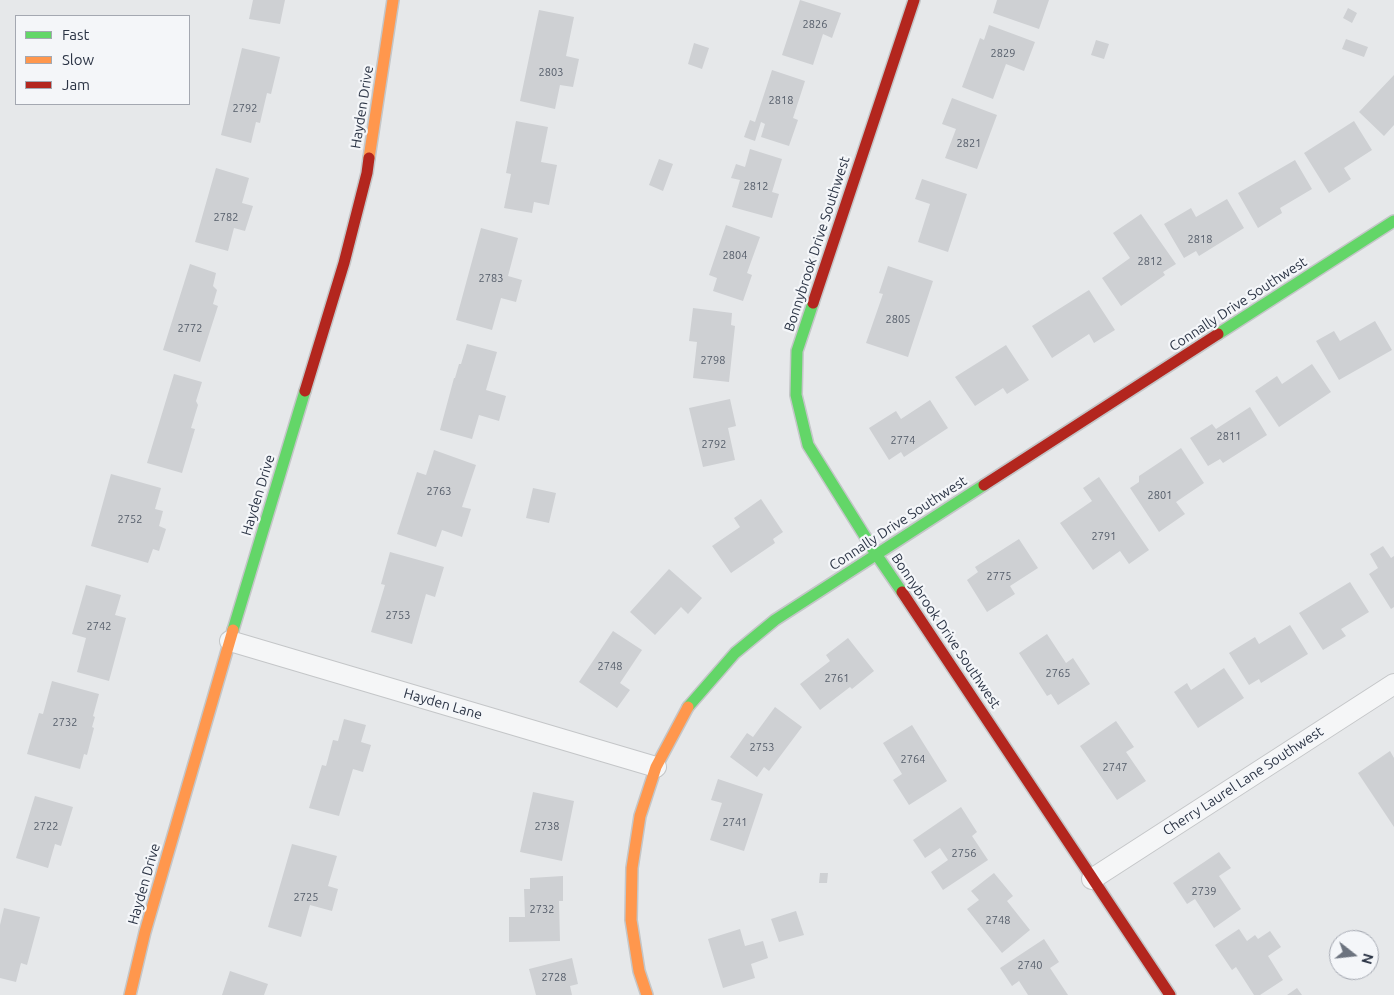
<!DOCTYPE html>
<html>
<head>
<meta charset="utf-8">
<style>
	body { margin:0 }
	#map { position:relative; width:1394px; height:995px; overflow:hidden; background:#e6e8ea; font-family:Ubuntu,sans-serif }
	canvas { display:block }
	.legend { position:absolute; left:15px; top:15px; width:175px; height:90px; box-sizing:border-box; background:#f4f6f9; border:1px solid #a4a8b1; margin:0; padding:6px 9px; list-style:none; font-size:15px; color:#2b3445 }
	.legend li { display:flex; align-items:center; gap:10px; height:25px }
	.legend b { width:25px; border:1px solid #a4a8b1 }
	.north { position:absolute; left:1329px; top:930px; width:50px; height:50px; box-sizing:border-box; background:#f4f6f9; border:1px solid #a4a8b1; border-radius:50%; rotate:106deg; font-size:14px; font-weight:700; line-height:20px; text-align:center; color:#2b3445 }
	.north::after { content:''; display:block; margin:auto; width:18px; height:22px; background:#6c737f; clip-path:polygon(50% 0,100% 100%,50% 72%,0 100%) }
</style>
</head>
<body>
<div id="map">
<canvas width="1394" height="995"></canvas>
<ul class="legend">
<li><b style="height:6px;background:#63d668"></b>Fast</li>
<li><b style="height:6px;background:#ff974d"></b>Slow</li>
<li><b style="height:6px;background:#b3261e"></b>Jam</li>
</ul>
<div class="north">N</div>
</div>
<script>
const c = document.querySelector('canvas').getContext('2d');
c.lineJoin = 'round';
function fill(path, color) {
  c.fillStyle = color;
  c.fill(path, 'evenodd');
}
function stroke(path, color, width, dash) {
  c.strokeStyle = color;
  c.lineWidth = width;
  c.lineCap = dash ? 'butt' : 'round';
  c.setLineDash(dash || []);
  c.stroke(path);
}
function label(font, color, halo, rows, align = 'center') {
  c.font = font + ' Ubuntu,sans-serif';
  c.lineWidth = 4.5;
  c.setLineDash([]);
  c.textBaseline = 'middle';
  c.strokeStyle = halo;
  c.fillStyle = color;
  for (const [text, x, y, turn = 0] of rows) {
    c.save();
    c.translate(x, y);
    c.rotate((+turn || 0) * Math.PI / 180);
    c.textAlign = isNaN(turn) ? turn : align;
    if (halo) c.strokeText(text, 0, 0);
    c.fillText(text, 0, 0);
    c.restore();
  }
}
fill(new Path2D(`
	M253,0h32l-5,24 -31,-5z
	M800,0l41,13 -9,25 -9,-4 -10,31 -31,-10z
	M997,0h52l-10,29 -46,-16z
	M1348,8l9,5 -5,10 -9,-5z
	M539,10l35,7 -8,39 13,3 -6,28 -13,-2 -5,24 -35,-8z
	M989,25l46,17 -11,29 -18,-7 -13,35 -31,-12 18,-49 4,2z
	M1346,39l22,8 -4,10 -22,-8z
	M1096,40l13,4 -5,15 -13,-4z
	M694,43l15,5 -7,21 -14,-5z
	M242,48l38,9 -9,37 -4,-1 -7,30 -4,-1 -5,21 -30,-8z
	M772,70l33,11 -12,37 5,2 -9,26 -28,-9 4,-13 -4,-2 -6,19 -11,-4 6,-17 5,2z
	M1394,75v50l-10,11 -25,-24z
	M952,98l45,17 -20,54 -32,-11 11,-29 -14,-5z
	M516,121l32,6 -7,35 16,3 -8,40 -15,-3 -2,11 -28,-5 7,-34 -5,-1z
	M1354,121l18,29 -28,18 7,11 -22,14 -25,-40z
	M750,149l32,10 -10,33 7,2 -7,24 -40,-11 8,-27 -9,-2 5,-14 9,3z
	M659,159l14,5 -10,27 -14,-6z
	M1295,160l17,29 -32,19 2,5 -24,15 -20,-35z
	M216,168l33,10 -7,25 11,3 -8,25 -11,-3 -6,23 -33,-9z
	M922,179l45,15 -19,58 -30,-10 12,-38 -15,-5z
	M1227,199l17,29 -45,28 -3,-5 -12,7 -20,-34 27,-16 5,9z
	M1141,214l35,50 -13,8 2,3 -44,31 -19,-28 28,-20 -17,-25z
	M726,225l34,12 -13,36 5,2 -9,26 -30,-10 4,-13 -8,-3z
	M481,228l37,10 -10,38 14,4 -6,22 -15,-4 -9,32 -36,-10z
	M190,264l26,9 -3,13 4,4 -4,14 5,2 -18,56 -37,-12z
	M888,266l45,15 -25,76 -42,-14 17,-49 -4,-1z
	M1089,290l26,40 -21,13 -5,-9 -37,24 -20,-32z
	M693,308l39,5 -1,12 4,1 -6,56 -36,-4 4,-36 -8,-1z
	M1375,321l17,29 -53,30 -23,-39 18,-10 6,10z
	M467,344l30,8 -11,38 20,6 -7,25 -20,-6 -7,24 -32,-9 14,-52h1l4,-14h2z
	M1006,345l23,35 -22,14 -4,-6 -28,18 -20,-29z
	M1312,364l19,28 -52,35 -24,-36 22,-15 5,8z
	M174,374l28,8 -6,19 2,4 -7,23 4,1 -13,44 -35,-10z
	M730,399l6,27 -8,2 7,32 -32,7 -14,-59z
	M930,400l18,28 -44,29 -3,-5 -12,8 -20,-32 27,-17 5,8z
	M1250,407l17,28 -44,28 -3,-4 -12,7 -18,-28 22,-14 4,5z
	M1181,448l23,35 -28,19 9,12 -26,18 -29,-44 9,-6v-6z
	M434,450l42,15 -14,42 9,2 -9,28 -20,-7 -6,17 -39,-13 20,-62 9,3z
	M111,474l50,14 -6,21 8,2 -4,15 7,3 -7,22 -6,-2 -5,14 -57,-17z
	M1099,477l50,73 -20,14 -9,-13 -27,19 -33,-47 32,-22 -9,-13z
	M533,488l23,5 -7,30 -23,-5z
	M761,499l22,33 -10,7 2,4 -44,30 -19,-27 28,-19 -6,-9z
	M1019,539l19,29 -28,18 5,8 -28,18 -20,-32 11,-8 -3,-5z
	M1383,546l8,12 3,-2v51l-3,2 -22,-35 9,-6 -8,-14z
	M390,552l54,15 -9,30 -9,-3 -14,50 -41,-12 14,-47 -4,-1z
	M669,569l33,29 -14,16 -7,-7 -26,28 -25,-23z
	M1350,582l19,30 -28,17 5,7 -23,14 -24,-37z
	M86,585l35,10 -6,20 11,3 -17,63 -32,-9 9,-34 -14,-4z
	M1290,625l18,29 -47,29 -2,-4 -10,6 -20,-32 26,-16 4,7z
	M613,631l29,19 -22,33 10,7 -13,18 -38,-26z
	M1047,634l19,29 7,-5 17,26 -32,21 -7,-11 -4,2 -28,-43z
	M848,638l26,33 -22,18 -2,-2 -30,23 -20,-26 30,-23 -4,-6z
	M1224,668l20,30 -46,30 -24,-36 13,-9 4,7z
	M52,681l47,13 -6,22 2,1 -3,10 2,1 -7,27 -3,-1 -4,15 -53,-15 12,-41 4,1z
	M775,707l27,20 -33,44 -5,-4 -7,10 -27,-20 17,-24 6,4z
	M344,719l22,6 -5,17 10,3 -8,27 -10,-3 -14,47 -30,-8 13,-43 4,1 7,-26 5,1z
	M1116,721l18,26 -8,5 20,29 -29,19 -37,-54z
	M912,725l35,56 -38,24 -16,-25 9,-6 -19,-31z
	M1390,751l4,7v69l-36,-54z
	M718,779l45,15 -19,57 -34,-11 12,-37 -11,-3z
	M533,792l41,9 -12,60 -42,-9z
	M35,796l38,11 -12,39 -6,-2 -7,24 -32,-10z
	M961,807l16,25 -5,4 16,24 -45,30 -12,-18 17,-12 -8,-12 -15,10 -12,-18z
	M292,844l45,12 -9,30 10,3 -6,22 -22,-6 -9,32 -33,-10z
	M1219,852l12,16 -12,8 22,33 -27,19 -19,-29 -8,5 -14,-21z
	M820,873h8l-1,10h-8z
	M994,873l19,23 -6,5 23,29 -28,23 -35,-44 12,-9 -8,-9z
	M563,876v25h-4l1,40 -51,1v-25h16l-1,-28h6v-11z
	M4,908l36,9 -13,48 -6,-2 -5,19 -16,-4v-53z
	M796,911l8,24 -25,7 -8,-23z
	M740,929l5,17 18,-5 5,17 -17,6 4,14 -32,10 -15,-49z
	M1239,929l8,12 8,-6 3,4 12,-8 11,16 -13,9 15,24 -23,15h-6l-18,-28 -4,3 -17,-25z
	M1044,939l15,23 -9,6 18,27h-40l-9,-14 -7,5 -12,-18z
	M572,958l6,26 -8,2 2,9h-36l-7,-26z
	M230,971l38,13 -4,11h-42z
	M1297,988l5,7h-15z`), '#ced0d3');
const street = new Path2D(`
	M230,641l426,126
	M1092,879l302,-195`);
const fast = new Path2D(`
	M813,303l-16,48 -1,44 12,50 68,109 26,38
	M1218,334l176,-113
	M233,630l72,-239
	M688,707l47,-54 40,-33 209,-135`);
const slow = new Path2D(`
	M369,158l24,-158
	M130,995l15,-63 88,-302
	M647,995l-8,-24 -8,-51 1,-52 8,-52 16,-49 32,-60`);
const jam = new Path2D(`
	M813,303l101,-303
	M305,391l39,-128 23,-90 2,-15
	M984,485l234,-151
	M902,592l268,403`);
stroke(street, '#c4c6c8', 22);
stroke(fast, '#c4c6c8', 14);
stroke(slow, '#c4c6c8', 14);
stroke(jam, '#c4c6c8', 14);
stroke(street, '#f5f6f7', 20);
stroke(fast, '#63d668', 11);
stroke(slow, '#ff974d', 11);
stroke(jam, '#b3261e', 11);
label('11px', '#545c69', null, [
	["2826",815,24],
	["2829",1003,53],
	["2803",551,72],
	["2818",781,100],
	["2792",245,108],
	["2821",969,143],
	["2812",756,186],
	["2782",226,217],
	["2818",1200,239],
	["2804",735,255],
	["2812",1150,261],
	["2783",491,278],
	["2805",898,319],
	["2772",190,328],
	["2798",713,360],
	["2811",1229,436],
	["2774",903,440],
	["2792",714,444],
	["2763",439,491],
	["2801",1160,495],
	["2752",130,519],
	["2791",1104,536],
	["2775",999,576],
	["2753",398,615],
	["2742",99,626],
	["2748",610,666],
	["2765",1058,673],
	["2761",837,678],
	["2732",65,722],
	["2753",762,747],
	["2764",913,759],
	["2747",1115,767],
	["2741",735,822],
	["2722",46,826],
	["2738",547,826],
	["2756",964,853],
	["2739",1204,891],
	["2725",306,897],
	["2732",542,909],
	["2748",998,920],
	["2740",1030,965],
	["2728",554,977]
]);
label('14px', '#2b3445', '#f4f6f9', [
	["Hayden Drive",362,107,-81],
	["Bonnybrook Drive Southwest",817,244,-72],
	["Connally Drive Southwest",1238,304,-33],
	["Hayden Drive",258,495,-73],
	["Connally Drive Southwest",898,523,-33],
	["Bonnybrook Drive Southwest",946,631,56],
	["Hayden Lane",443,704,16],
	["Cherry Laurel Lane Southwest",1243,781,-33],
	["Hayden Drive",144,884,-74]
]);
</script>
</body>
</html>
